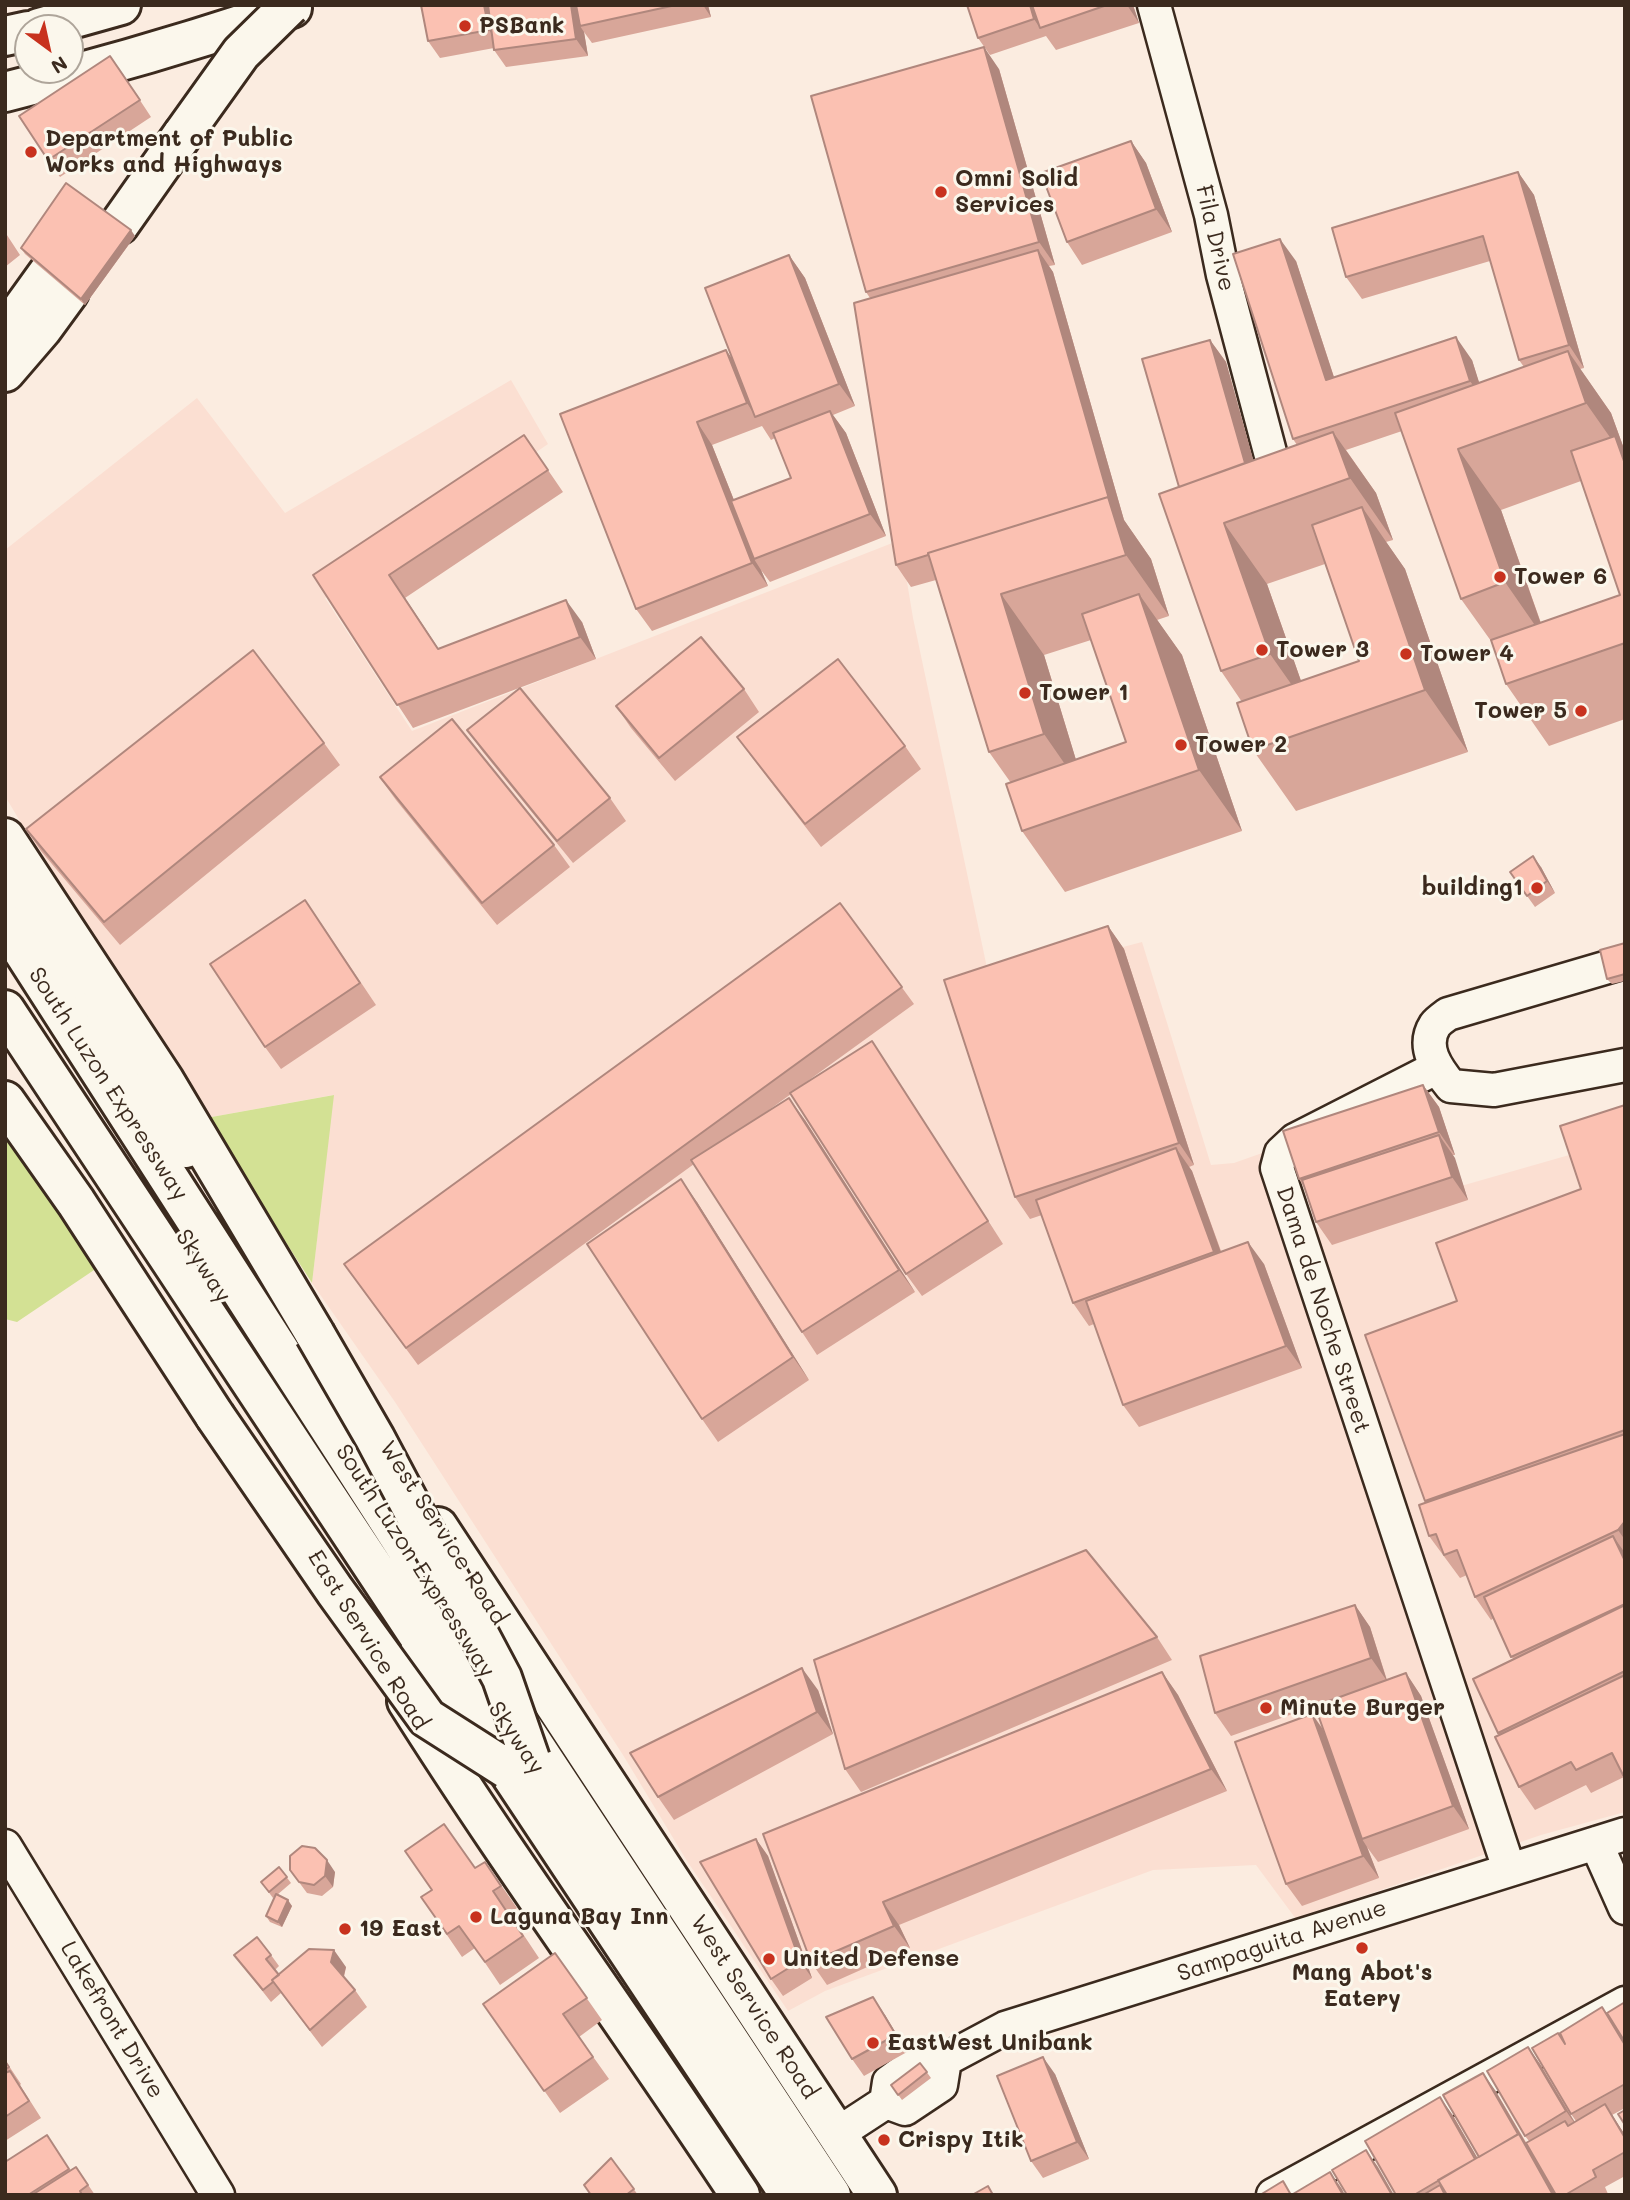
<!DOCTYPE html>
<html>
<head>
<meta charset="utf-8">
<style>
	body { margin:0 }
	#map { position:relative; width:1630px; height:2200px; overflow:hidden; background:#fbece0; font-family:Mali,sans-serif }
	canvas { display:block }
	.frame { position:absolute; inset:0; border:7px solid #3b2a1e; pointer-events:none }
	.north { position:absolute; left:14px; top:14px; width:70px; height:70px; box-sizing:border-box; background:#fbf7ec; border:2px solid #aea59a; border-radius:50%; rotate:147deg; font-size:19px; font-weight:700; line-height:28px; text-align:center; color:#3b2a1e }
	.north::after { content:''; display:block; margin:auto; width:24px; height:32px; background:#c8321e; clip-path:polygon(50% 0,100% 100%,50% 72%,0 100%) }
</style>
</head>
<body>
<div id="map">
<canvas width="1630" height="2200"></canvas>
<div class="frame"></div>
<div class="north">N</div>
</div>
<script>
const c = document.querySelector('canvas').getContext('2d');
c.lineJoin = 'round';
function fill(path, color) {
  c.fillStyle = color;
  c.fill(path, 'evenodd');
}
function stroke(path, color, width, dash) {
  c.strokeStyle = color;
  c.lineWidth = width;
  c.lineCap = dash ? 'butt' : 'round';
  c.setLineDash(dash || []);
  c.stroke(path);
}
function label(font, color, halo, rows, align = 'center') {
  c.font = font + ' Mali,sans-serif';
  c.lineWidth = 6;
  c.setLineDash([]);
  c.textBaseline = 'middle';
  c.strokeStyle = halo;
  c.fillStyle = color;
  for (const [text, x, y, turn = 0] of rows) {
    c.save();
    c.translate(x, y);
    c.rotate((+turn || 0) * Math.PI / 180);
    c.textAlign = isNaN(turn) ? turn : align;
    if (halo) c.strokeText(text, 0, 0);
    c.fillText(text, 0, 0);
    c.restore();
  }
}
fill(new Path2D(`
	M511,380l37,64 -223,154 87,133 488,-191 13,78 77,364 152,-40 69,223 23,-2 48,-17 29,83 314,-90v673l-84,23 -245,84 -40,-54 -103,5 -328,121 -37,20 -101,-150 -64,-106 -228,-353 -83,-119 21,-188 -127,23 -96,-146 -105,-176v-246l192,-152 88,115z`), '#fbdfd2');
fill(new Path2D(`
	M334,1095l-22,188 -106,-165z
	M5,1119l95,147 -83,56 -12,-3z`), '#d3e194');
const minor = new Path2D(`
	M1154,5l57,210 12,60 52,196
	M1625,962l-177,52c-4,3 -10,7 -13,11 -14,22 2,44 16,61l43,4 131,-25
	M1436,1068l-141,72 -14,13 -4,15 232,701
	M1596,1843l29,65
	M5,1846l213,349
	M886,2102l3,-20 33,-24 23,2 60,-32 620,-194
	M886,2102l19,7 36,-24 4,-25
	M837,2134l49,-32
	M1273,2195l352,-192`);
const major = new Path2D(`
	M39,28l82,-23
	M5,36l23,-5
	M5,92c97,-24 192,-52 287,-84
	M5,874l180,274
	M438,1527l439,668
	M407,1701c106,168 224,328 333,494`);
const highway = new Path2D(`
	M119,225l64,-91
	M5,333l43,-60
	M5,372l37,-43 27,-37
	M5,838l159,242 151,254
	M5,923l461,718
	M5,1010l439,664
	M5,1101l71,101 139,214
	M441,1624l75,113
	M417,1657l66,98
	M520,1724l311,471
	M489,1742l301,453`);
stroke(minor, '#3b2a1e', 37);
stroke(major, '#3b2a1e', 44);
stroke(highway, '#3b2a1e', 44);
stroke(minor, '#fbf7ec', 32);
stroke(major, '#fbf7ec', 38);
stroke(highway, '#fbf7ec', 38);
const highwayBridge = new Path2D(`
	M183,134l58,-81 49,-48
	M315,1334l60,104 127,240 28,81
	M215,1416l120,175 92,127 80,51`);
stroke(highwayBridge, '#3b2a1e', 44, []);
stroke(highwayBridge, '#fbf7ec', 38);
fill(new Path2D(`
	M421,5h287l3,12 -119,26 -8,-11 4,24 -82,11 -12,-17v-2l-54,10 -12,-17z
	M967,5h166l6,18 -83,27 -10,-14 -56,19 -12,-17z
	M999,69l56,196 -6,1 4,6 71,248 27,39 18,57 -12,4 25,35 60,176 -177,61 -43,-61 -11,-48 -22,-31 -53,-172 -25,7 -15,-22 -26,-267 -4,-6zM1091,640l35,102 -50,18 -32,-105z
	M122,73l29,44 -91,60 -12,-17z
	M1131,141l15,22 26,69 -90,33 -15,-23z
	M1518,172l16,23 50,173 -4,1 31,44 12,33 2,3v270l-76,27 -43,-62 -15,-43 -30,-42 -59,-168 -56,19 30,43 17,47 -7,2 19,27 63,183 -172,59 -43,-61 -11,-48 -21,-31 -42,-184 31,-147 16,22 27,98 44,-15 -4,-6 3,-178 38,116 138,-17 7,23 45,-16 -5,-7 -29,-99 -128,38 -16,-22zM1581,481l39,114 -79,28 -40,-113zM1325,564l34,97 -58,20 -34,-97z
	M5,232l15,23 -15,12z
	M135,236l-50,69 -60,-51 -4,-6z
	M789,255l16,23 50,128 -22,9 13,18 40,103 -116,46 -9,-12 7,16 -116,45 -16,-22 -76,-195 173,-54zM762,426l9,14 4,-2 16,40 -57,22 -22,-55z
	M524,435l39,57 -158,106 33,50 144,-26 14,37 -183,69 -100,-153z
	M744,689l15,23 -84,69 -44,-53 -15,-22z
	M467,730l143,68 16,23 -53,42 -90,-111z
	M737,737l168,9 16,23 -100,78 -68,-88z
	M324,743l16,22 -220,180 -79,-94 -15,-22z
	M380,778l174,67 16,22 -73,58 -101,-125z
	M1541,867l14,26 -20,14 -25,-35z
	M840,903l74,101 -116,84 89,-24 116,180 -81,52 -16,-22 -115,-180 -36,26h50l110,172 -98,63 -15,-23 -108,-168 -276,201 -62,-84z
	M321,923l55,82 -95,64 -16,-22z
	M1108,926l16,23 70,216 -5,2 3,4 29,80 43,13 38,104 -163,59 -16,-22 -29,-81 -5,2 -16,-23 -31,-88 -12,4 -15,-22z
	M1625,943v38l-13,3 -5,-5z
	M1423,1085l16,22 16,48h-2l15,45 -136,45 -16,-23 -12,-35 -5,-8z
	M1625,1105v673l-1,-1 -33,16 -5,-8 -51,25 -16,-23 -21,-54 15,-74 -19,-41 -3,2 -16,-23 -8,-22 -7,3 -31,-42 -3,-33 -1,-2 32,-200 124,-112z
	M697,1202l112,178 -91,62 -16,-23z
	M1355,1605l15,22 17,53 19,-7 15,23 48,133 -91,33 -11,-15 12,31 -77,28 -16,-22 26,-170 11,15 -8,-23 -84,30 -16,-23z
	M1157,1637l15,23 -311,132 -16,-23z
	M1162,1672l16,23 49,96 -328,134 11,23 -83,37 -16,-23z
	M818,1690l15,44 -159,86 -16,-23z
	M756,1839l12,17 44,122 -29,18 -12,-17z
	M485,1862l32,46 -8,5 30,45 -39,27 -25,-37 -13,9 -41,-60 54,-29z
	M279,1867l12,16 -14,12 15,11 -10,21 -12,-5 -4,-6 9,-20 -2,2 -12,-16z
	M290,1870l45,2 -2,15 -11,9 -15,-3z
	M555,1953l47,67 -23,17 30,42 -49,34 -77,-109z
	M234,1955h37l8,11 -4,4 4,5 67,-8 -2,10 11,13 12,17 -45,40 -41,-54 -10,9z
	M885,2015l22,37 -43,24 -12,-17z
	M1563,2039l62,3v66l-13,7 13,20v41l-20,11 3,7 -2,1h-210l56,-81 25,44 2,-1 16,-67 38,64 -4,-13 -4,-5 3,-89 12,17 35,58 1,-1 -5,-7z
	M5,2060l16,24 -1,1 21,33 -36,23z
	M920,2063l11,15 -29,22 -11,-15z
	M1055,2074l34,85 -46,19 -12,-17z
	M47,2135l23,35 6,-3 19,28h-89z
	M611,2158l27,37h-47z`), '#d8a699');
fill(new Path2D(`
	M484,5h9l8,42 -12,-17z
	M571,5h10l-1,21 4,6 4,24 -12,-17z
	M703,5h5l3,12z
	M1030,5h6l4,23 -6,-9z
	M1127,5h6l6,18z
	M984,47l15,22 56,196 -16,-23z
	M1131,141l15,22 26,69 -16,-23z
	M1518,172l16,23 50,173 -15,-23z
	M131,230l4,6 -50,69 -4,-6z
	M1280,239l16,22 46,141 -16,-22z
	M1038,250l15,22 71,248 27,39 18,57 -43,-61 -18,-58z
	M789,255l16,23 50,128 -16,-22z
	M1456,337l16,23 14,44 -16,-23z
	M1210,340l16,22 36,129 -16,-23z
	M726,350l16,22 14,45 -9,-14z
	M1568,351l43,62 12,33 2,3v15l-4,-11 -35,-50z
	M830,411l16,22 40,103 -16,-22z
	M697,422l15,23 45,113 -3,1 7,11 7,16 -16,-23z
	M1333,432l43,61 17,47 -43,-62z
	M1458,449l43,61 47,134 -43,-62z
	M1362,507l43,62 63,183 -43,-62z
	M1224,523l43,61 46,131 -43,-61z
	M389,575l16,23 48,73 -15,-22z
	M1001,594l43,61 43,141 -43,-62z
	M1139,594l43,61 60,176 -43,-61z
	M566,600l16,22 14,37 -16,-22z
	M1533,856l8,11 14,26 -8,-12z
	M1108,926l16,23 70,216 -15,-22z
	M872,1041l15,23 116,180 -15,-23z
	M1423,1085l16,22 16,48 -16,-23z
	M789,1098l16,22 110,172 -16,-22z
	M1439,1135l16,23 13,42 -16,-23z
	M1176,1148l16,23 37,104 -15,-23z
	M681,1179l16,23 112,178 -16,-23z
	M1248,1242l16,22 38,104 -16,-22z
	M1625,1521v19l-7,-10z
	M1613,1536l12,17v8z
	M1355,1605l15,22 17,54 -16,-23z
	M802,1668l16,22 15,44 -16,-22z
	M1162,1672l16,23 49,96 -16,-22z
	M1406,1673l15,23 48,133 -16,-23z
	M1312,1714l16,23 34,102 5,8 12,31 -16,-22z
	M756,1839l12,17 44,122 -12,-17z
	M327,1860l8,12 -2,15 -8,-11z
	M288,1900l4,6 -10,21 -4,-5z
	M883,1902l16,23 11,23 -16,-22z
	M334,1950l12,17 -3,12 -12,-17z
	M873,1997l12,18 22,37 -11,-17z
	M1602,2007l23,35v3z
	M1528,2047l12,17 38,64 -12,-17z
	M1043,2057l12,17 34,85 -12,-17z
	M1483,2073l12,17 61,105h-3z
	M1440,2097l12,17 36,62 -12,-17z
	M1605,2104l20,31v3z
	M1366,2150l12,17 16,28h-2z
	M1330,2172l12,17 3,6h-2z`), '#b0877d');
const building = new Path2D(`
	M421,5h63l5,25 -61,11z
	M488,5h83l5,34 -82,11z
	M576,5h100l-96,21z
	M967,5h63l4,14 -56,19z
	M1032,5h75l-67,23z
	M984,47l55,195 -173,50 -55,-196z
	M110,56l30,44 -92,60 -29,-44z
	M1131,141l25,68 -89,33 -26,-69z
	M1518,172l51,173 -50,15 -36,-124 -137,41 -14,-49z
	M66,183l65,47 -50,69 -60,-51z
	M1280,239l46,141 130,-43 14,44 -177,58 -60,-185z
	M1038,250l71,249 -1,-2 -180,56v2l-32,10 -42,-262z
	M789,255l50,129 -84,33 -50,-129z
	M1210,340l35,123 -66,24 -37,-128z
	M726,350l21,53 -50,19 55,141 -116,46 -76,-195z
	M1568,351l18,52 -128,46 47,133 -44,17 -66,-186z
	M830,411l40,103 -116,45 -23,-58 60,-23 -18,-45z
	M1333,432l17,46 -126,45 46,131 -49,17 -62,-177z
	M524,435l24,35 -159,105 49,74 128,-49 14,37 -183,68 -84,-130z
	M1615,436l10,28v179l-119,41 -15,-44 129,-45 -49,-144z
	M1108,497l18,58 -125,39 43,140 -55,18 -61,-199z
	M1362,507l63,183 -172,60 -16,-47 122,-42 -47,-136z
	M1139,594l60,176 -177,61 -16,-47 120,-42 -44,-128z
	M701,637l43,52 -85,69 -43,-52z
	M253,650l71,93 -220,179 -78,-93z
	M838,659l67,87 -100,78 -68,-87z
	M520,688l90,110 -53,43 -90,-111z
	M452,719l102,126 -72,58 -102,-126z
	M1533,856l14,25 -20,15 -17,-24z
	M305,900l55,83 -95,64 -55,-83z
	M840,903l62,84 -496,361 -62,-84z
	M1108,926l71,217 -164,54 -71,-217z
	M1625,943v31l-18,5 -7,-29z
	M872,1041l116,180 -82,53 -116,-181z
	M1423,1085l16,47 -140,47 -16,-48z
	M789,1098l110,172 -97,62 -111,-172z
	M1625,1105v325l-200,71 -60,-166 92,-34 -21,-58 145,-54 -21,-63z
	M1439,1135l13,42 -136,45 -14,-42z
	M1176,1148l38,104 -141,51 -37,-103z
	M681,1179l112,178 -91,62 -115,-175z
	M1248,1242l38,104 -163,59 -37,-104z
	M1625,1434v87l-7,9 -143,67 -18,-47 -13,5 -8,-21 -7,2 -10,-31z
	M1613,1536l12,25v43l-114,53 -27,-60z
	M1086,1550l71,87 -312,132 -31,-109z
	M1355,1605l16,53 -156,55 -15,-57z
	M1625,1605v66l-127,62 -25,-54z
	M802,1668l15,44 -159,85 -28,-44z
	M1162,1672l49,97 -328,133 11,24 -83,36 -48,-128z
	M1406,1673l47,133 -91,33 -47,-133z
	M1625,1675v100h-2l-11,-22 -36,17 -5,-8 -52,25 -24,-50z
	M1312,1714l51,142 -77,28 -51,-142z
	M444,1824l31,44 10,-6 16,24 -8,5 30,45 -38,26 -26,-36 -12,8 -26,-37 11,-7 -27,-39z
	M756,1839l44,122 -29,18 -71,-117z
	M302,1846l13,2 12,12 -2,16 -11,9 -15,-3 -9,-12v-14z
	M279,1867l8,10 -18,15 -8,-10z
	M276,1894l12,6 -10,22 -12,-6z
	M257,1937l14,18 -5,4 13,16 -7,5 1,2 -10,8 -29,-35z
	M309,1949l25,1 -3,12 24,28 -45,40 -38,-50z
	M555,1953l32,45 -24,16 30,43 -49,34 -61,-87z
	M873,1997l23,38 -44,24 -26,-42z
	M1625,2002v40l-18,-29z
	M1602,2007l23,38v39l-54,30 -39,-66 26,-15 7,11 -5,-11z
	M1528,2047l38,64 -41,25 -38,-65z
	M1043,2057l34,85 -46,19 -34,-85z
	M5,2061l4,6 -4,3z
	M920,2063l7,9 -29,23 -7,-10z
	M10,2071l19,30 -24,16v-44z
	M1483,2073l35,61 -39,23 -36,-62z
	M1440,2097l35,62 -61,36h-18l-31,-54z
	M1605,2104l20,34v14l-32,18 3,7 -31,18h-9l-30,-52 39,-22 3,5z
	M1625,2110v15l-7,-11z
	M1519,2134l34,61h-106l-9,-15z
	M47,2135l22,34 -41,26h-22l-1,-33z
	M1366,2150l26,45h-45l-15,-25z
	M611,2158l23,31 -8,6h-35l-7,-10z
	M76,2167l12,18 -8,6 2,4h-50z
	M1330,2172l13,23h-49l-1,-1z
	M1283,2181l8,14h-31z
	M1440,2185l5,10h-22z
	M988,2186l5,9h-21z`);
fill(building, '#fbc1b2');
stroke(building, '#b0877d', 2);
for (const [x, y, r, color] of [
	[465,26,7,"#c8321e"],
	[31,152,7,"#c8321e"],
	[941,192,7,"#c8321e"],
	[1500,577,7,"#c8321e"],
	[1262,650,7,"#c8321e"],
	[1406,654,7,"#c8321e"],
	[1025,693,7,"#c8321e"],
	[1581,711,7,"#c8321e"],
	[1181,745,7,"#c8321e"],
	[1537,888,7,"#c8321e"],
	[1266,1708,7,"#c8321e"],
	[476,1917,7,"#c8321e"],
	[345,1929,7,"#c8321e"],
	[1362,1948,7,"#c8321e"],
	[769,1959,7,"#c8321e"],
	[873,2043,7,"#c8321e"],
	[884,2140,7,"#c8321e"]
]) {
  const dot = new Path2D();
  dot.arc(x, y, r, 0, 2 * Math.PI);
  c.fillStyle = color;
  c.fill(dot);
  stroke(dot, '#fbf7ec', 2.5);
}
label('bold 23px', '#3b2a1e', '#fbf7ec', [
	["PSBank",479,26],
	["Department of Public",45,139],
	["Works and Highways",45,165],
	["Omni Solid",955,179],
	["Services",955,205],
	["Tower 6",1514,577],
	["Tower 3",1276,650],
	["Tower 4",1420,654],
	["Tower 1",1039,693],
	["Tower 5",1567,711,"right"],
	["Tower 2",1195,745],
	["building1",1523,888,"right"],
	["Minute Burger",1280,1708],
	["Laguna Bay Inn",490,1917],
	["19 East",359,1929],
	["United Defense",783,1959],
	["Mang Abot's",1362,1973,"center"],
	["Eatery",1362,1999,"center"],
	["EastWest Unibank",887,2043],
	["Crispy Itik",898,2140]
], 'left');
label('23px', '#3b2a1e', '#fbf7ec', [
	["Fila Drive",1215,238,77],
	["South Luzon Expressway",108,1084,57],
	["Skyway",203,1266,57],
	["Dama de Noche Street",1323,1310,72],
	["West Service Road",443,1533,57],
	["South Luzon Expressway",415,1561,57],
	["East Service Road",368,1640,58],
	["Skyway",516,1738,56],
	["Sampaguita Avenue",1282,1941,-18],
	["West Service Road",754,2007,57],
	["Lakefront Drive",112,2020,59]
]);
</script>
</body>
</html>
